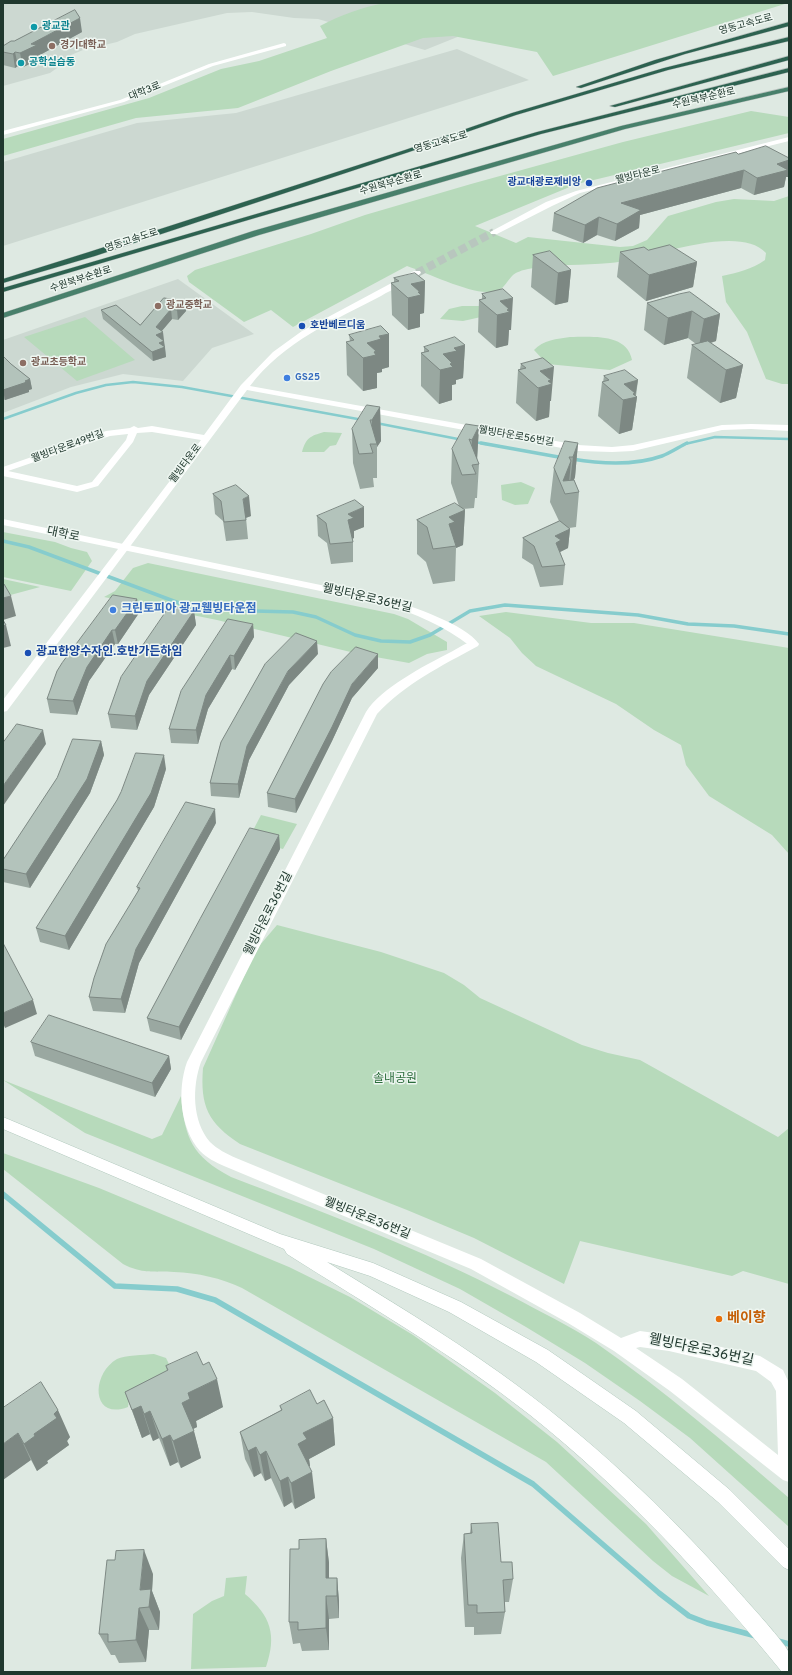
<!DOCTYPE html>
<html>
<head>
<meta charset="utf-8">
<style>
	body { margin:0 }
	#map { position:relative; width:792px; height:1675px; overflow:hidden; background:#dee9e2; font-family:Overpass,sans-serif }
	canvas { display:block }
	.frame { position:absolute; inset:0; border:4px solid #20382e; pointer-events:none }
</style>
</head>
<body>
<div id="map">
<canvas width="792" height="1675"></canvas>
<div class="frame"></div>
</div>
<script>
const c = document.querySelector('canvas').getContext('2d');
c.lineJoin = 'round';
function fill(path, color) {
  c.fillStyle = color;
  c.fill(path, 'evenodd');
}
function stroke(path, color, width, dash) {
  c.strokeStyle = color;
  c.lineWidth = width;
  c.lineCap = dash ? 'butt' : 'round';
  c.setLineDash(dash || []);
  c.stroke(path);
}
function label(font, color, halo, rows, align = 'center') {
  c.font = font + ' Overpass,"Noto Sans KR",sans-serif';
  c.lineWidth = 3;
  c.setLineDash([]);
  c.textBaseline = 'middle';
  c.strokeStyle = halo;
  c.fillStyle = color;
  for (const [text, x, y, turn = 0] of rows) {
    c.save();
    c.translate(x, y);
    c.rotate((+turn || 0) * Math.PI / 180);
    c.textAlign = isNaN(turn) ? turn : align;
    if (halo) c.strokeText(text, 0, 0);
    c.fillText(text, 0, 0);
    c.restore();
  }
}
fill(new Path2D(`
	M3,3h539l-117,47 -107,-31 -24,-1 -42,-6 -25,1 -92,21 -18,8 -34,8 -12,5v3l-21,15 -47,13z
	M457,49l72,31 -526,166v-84l134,-39 99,-10z
	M178,279l76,55 -42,14 -29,33 -60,-7 -52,13 -68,26v-73z`), '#ccd8d1');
fill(new Path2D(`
	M385,3h403l-235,73 -16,-24 -84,-16 -30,2 -92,33 -93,37 -102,10 -133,38v-17l146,-41 72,-29 38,-8 68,-23 -7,-12c21,-11 42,-19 65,-23z
	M751,111l38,6v16l-212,51 -102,42 41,17 12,-6 92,10 13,-1 14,-6 21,-24 48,-14 18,-3 40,2 15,-5v188h-7l-16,-5 -19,-47 -21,-30 -4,-26c15,-3 30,-7 43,-16l1,-7c-28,-31 -119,7 -156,10 -27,3 -54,0 -82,6 -5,1 -12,3 -16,7 -8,9 -9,16 -24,16 -19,1 -61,-19 -81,-26l-114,61 -22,-17 -27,12 -55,-40 -2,-6 8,-6 116,-36 54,-19 106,-31 152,-42z
	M462,306h20l-1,11 -18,4 -23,-2 9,-10z
	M85,317l50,43 -58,21 -53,-44z
	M570,337c21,0 57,-4 62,23l-22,10 -63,-6 -13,-14c9,-10 23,-11 36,-13z
	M324,432l18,1 -6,12 -6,1 -6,6h-22c4,-14 8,-16 22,-20z
	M521,482l14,6 -7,16 -13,1 -13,-5 -1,-15z
	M3,532l52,10 16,6 16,4 5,9 -21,30 -68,-14z
	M148,563l246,51 14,5 39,23v8l-20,4 -18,9 -50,-9 -142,-34 -113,-23 11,-6 18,-23z
	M3,579l37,8 -37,10z
	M506,612l85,11h43l155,25v206l-17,-19 -63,-39 -23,-31 -5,-20 -27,-15 -38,-26 -80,-38 -14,-13 -12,-15 -31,-22z
	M261,815l36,9 -14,25 -35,-9z
	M277,925l104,27 63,21 20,12 16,13 102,47 26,8 32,7 138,77 11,-9v156l-46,-13 -11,5 -152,-35 -16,43 -90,-46 -67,-28 -167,-66c-32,-21 -40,-38 -37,-76l47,-105 10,-18z
	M3,1080l149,59 10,-4 19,-39c4,43 11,60 50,81 97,37 190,72 282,120 28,15 57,29 83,46 68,47 130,101 193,155v29l-99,-89 -50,-37 -55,-38 -59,-36 -66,-38 -86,-40 -289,-116z
	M3,1153l96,35 190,79 61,30 63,38 82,58 62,49 89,82 63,72 -37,-20 -19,-15 -107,-99 -304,-174c-21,-10 -44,-15 -68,-16 -21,-1 -32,2 -51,-8l-120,-95z
	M154,1354l12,4 6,12 -43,30 -1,7c-36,14 -38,-32 -11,-48 8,-4 27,-4 37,-5z
	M247,1576l-2,18c26,22 32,41 21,73l-75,2 2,-55 19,-13 12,-5 2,-18z`), '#b7dabb');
stroke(new Path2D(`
	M3,419l73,-26 30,-8 27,-3 49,5 181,33
	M376,423l87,17
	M474,442l12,2
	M685,444l30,-7 74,2`), '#86cccd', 2.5);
stroke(new Path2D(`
	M481,443l83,15
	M572,459c29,5 62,7 90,-3 8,-3 17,-9 25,-13
	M3,541l26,6 158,59 29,4 77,2 23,5 39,18 26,6 29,1 20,-7 40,-24 35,-6 133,10 50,9 46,2 55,8`), '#86cccd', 3.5);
stroke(new Path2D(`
	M3,1194l112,92 62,3 38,11 318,184 126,109 30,23 18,7 49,13
	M778,1641l11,3`), '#86cccd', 5.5);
stroke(new Path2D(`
	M417,273l77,-41`), '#b8c6be', 8, [8, 4]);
const secondary = new Path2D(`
	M3,1117l277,117 93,29 88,39 87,48 88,61 94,79 59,59v21l-6,-3 -65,-65 -94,-79 -88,-61 -87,-50 -79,-36 -43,-14c58,36 117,71 173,111 87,62 166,136 237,217 8,9 51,56 52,63 1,6 0,13 0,19h-7c-76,-93 -158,-182 -252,-257 -76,-60 -161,-109 -243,-161l-3,-5 -281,-120z`);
const trunk = new Path2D(`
	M789,87v4l-164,38 -366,106 -256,83v-5l250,-82 368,-105z`);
const motorway = new Path2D(`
	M789,22v4l-104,28 -104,34 -5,-1 79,-27z
	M789,37v4l-121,29 -152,45 -107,37 -314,104 -92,27v-4l86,-27 316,-102 107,-37 152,-45z
	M789,56v4l-174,47 -5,-1z
	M789,68v4l-248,62 -538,158v-4l534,-156z`);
stroke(secondary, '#b1c8bd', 1);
stroke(trunk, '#bcc3c0', 1);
stroke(motorway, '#bcc3c0', 1);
fill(new Path2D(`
	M284,43l2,1v2l-73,20 -89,36 -121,33v-4l117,-31 89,-36z
	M789,137v4l-209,52 -28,13 -55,28h-6l-1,-2 56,-30 30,-11z
	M414,271h6l1,2c-9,9 -29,16 -40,23 -46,24 -98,46 -131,90l328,59 34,2 21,-2 89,-20 29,-1 38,1v6l-38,-2 -29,1 -89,21 -21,1 -34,-1 -331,-61 -240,321 -4,1v-12l198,-260 -49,-8 -15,1 -4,9 -35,44 -21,6 -74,-16v-9l103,-36 24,-3 4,-2 4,2 14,-2 52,9 37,-50 32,-33 29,-21zM128,434l-2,6 -34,42 -15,4 -69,-15 102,-35z
	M474,641l5,3 -1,2c-37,20 -73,38 -101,68l-176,348c-9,25 -9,59 9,80 7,7 17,12 26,16l245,101 99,54 41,25 19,-7 29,4 91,21 23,14 6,13v99l-6,-2 -113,-89 -56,-40 -46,-28 -97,-54 -247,-103c-9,-4 -17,-8 -24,-15 -20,-23 -23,-61 -13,-89l179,-350c15,-24 58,-46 83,-59 8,-4 16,-10 25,-12zM640,1347l29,4 87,20 15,11 5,9 2,64 -96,-76 -46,-31z`), '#fff');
fill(new Path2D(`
	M3,519l385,80c23,7 77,25 91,45l-5,3 -4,-1c-26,-20 -55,-33 -87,-42l-380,-79z`), '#fff');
fill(secondary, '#fff');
fill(trunk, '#48806b');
fill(motorway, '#2d6250');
fill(new Path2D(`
	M82,32l-44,24 1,4 -16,7 -5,-1 -3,2 -12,-3v-19l11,-5z
	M789,158v18l-3,1 -2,10 -30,8 -13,-7 -101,27 -1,13 -24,13 -18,-6 -14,8 -31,-12 2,-18z
	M648,250l49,12 -4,25 -47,14 -29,-24 3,-25z
	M533,255l38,15 -3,32 -13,3 -24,-18z
	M394,278l31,3 -1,32 -4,1v13l-12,3 -16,-15 -1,-32 3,-1z
	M503,289l8,41h-2l-1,15 -12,3 -18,-16 1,-32 3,-1v-5z
	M185,301l1,10 -8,9 -6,-1 -11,13 4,15 1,10 -13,4 -50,-42 -2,-9 39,15z
	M647,303l73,11 -4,27 -5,2 32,22 -7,33 -16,5 -33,-25 5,-33 4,-1 -8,-6 -24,7 -20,-15z
	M389,334v33l-7,2v3l-5,1v15l-14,3 -16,-16 -1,-33 4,-1 -1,-6z
	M465,345l-2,33 -7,2v4l-4,1v15l-13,4 -18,-18v-33l3,-1v-5z
	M3,356l8,8 19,15 2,10 -3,1v2l-24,8 -2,-1z
	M543,358l8,43h-1l-1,16 -13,4 -20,-18 2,-33 2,-1 1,-5z
	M604,376l34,4 -2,16 1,1 -5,33 -13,4 -21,-18 4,-34h1z
	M380,407l1,34 -4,6v31h-4l1,9 -14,2 -7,-26 -1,-34z
	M479,426l-2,34 2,4 -2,34h-2l-1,10 -11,1 2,1 -2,35 -7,3 -1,33 -22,3 -7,-22 -9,-8v-34l42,-14 -8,-23 1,-34z
	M578,443l-3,34 -1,3 5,12 -3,35 -7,1 1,1 -2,19 -8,4 5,13 -2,20 -23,2 -7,-22 -11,-7 1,-20 36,-17 -9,-19 4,-34z
	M213,494l38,22 -5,2 2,21 -22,2 -3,-20 -8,-7z
	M317,516l47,11 -10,4v7l-2,1 1,3v20l-22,2 -4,-21 -9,-7z
	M137,599l2,14 -21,31h-3l-26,37 -12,34 -27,-2 -3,-14z
	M194,611l2,14 -47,70 -12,35 -26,-2 -3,-14z
	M253,624l1,13 -19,33 -3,-1 -24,40 -10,35 -27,-1 -2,-14z
	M318,654l-29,31 -40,75 -10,38 -28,-2 -1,-13 11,-41z
	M378,654v14l-26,30 -20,43 -36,72 -28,-6 -1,-14z
	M101,741l3,14 -14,38 -60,95 -27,-6v-22z
	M166,769l-12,38 -85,143 -29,-8 -4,-14z
	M216,823l-77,140 -14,50 -32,-2 -4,-14 49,-106 -1,-4z
	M279,835l1,14 -99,191 -31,-9 -3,-13z
	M31,1042l138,14 2,13 -16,28 -120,-41z
	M166,1366l57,41 -27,14 1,6 -4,2 8,29 -20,10 -3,-6 -8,4 -11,-28 -6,3 -3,-7 -8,4 -7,-19 -10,-27 42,-21z
	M317,1404l16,14 2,27 -26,14 1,7h-1l6,32 -20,11 -3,-7 -8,5 -13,-29 -6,3 -4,-8 -7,4 -9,-18 -5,-27 41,-22 -1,-4z
	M3,1408l67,29 -3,4 2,4 -22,16 1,2 -11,8z
	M471,1524l42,55 -4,23h-4v10l-4,22 -27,1v-8h-9l-4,-69 3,-24 6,-1z
	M326,1539l3,24v15h8l2,23v17l-10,1v31l-27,1 -2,-8 -7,1 -4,-22 10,-73z
	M153,1574l-1,17 8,21 -1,18h-10l-3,32 -27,1 -4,-8h-4l-12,-21z`), '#9aa8a1');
fill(new Path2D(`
	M80,18l2,14 -44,24 1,4 -16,7 -3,-14 11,-9z
	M15,52l3,14 -3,2 -2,-14z
	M789,160v17h-3l-2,10 -30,8 3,-17 20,-14z
	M744,170l-3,18 -101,27 -1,13 -24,13 2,-17 4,-21z
	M599,217l-2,18 -14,8 2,-18z
	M697,262l-4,25 -47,14 3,-26z
	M571,270l-3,32 -13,3 3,-32z
	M425,281l-1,32 -4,1v13l-12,3v-32l3,-14z
	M513,298l-2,32h-2l-1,15 -12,3 1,-33 3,-14z
	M185,301l1,10 -8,9 -1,-10z
	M171,309l1,10 -12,14 3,-1 3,25 -13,4 -1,-9 5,-8 -1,-17z
	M692,311l-4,27 -24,7 4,-27z
	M720,314l-4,27 -17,5 5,-27z
	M389,334v33l-7,2v3l-5,1v15l-14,3v-33l4,-15 12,-7z
	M465,345l-2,33 -7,2v4l-4,1v15l-13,4 1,-34 3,-16 11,-6z
	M743,365l-7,33 -16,5 6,-33z
	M554,367l-3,34h-1l-1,16 -13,4 4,-50z
	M30,379l2,10 -3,1v2l-24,8 -2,-10z
	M638,380l-3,17h2l-5,33 -13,4 4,-34 1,-16z
	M380,407l1,34 -4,6v-3h-5v-24z
	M479,426l-2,34 -2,4 -3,1 -2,9 2,-34z
	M578,443l-3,34 -6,15 4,-35z
	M571,461l-3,33 -5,-13z
	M249,496l2,20 -6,2 -2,-19z
	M364,507v20l-10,4v7l-6,2v-26z
	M465,510l-2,35 -7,3v-2l-8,1 1,-30z
	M570,529l-2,19 -8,4 -1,8 -4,-24z
	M11,596l5,20 -13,4v-22z
	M137,599l2,14 -21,31 -3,-14z
	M194,611l2,14 -47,70 -12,35 -2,-14 12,-35z
	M253,624l1,13 -19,33 -1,-14z
	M6,625l5,21 -8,2v-22z
	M112,630l3,14 -26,37 -12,34 -4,-14 14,-34z
	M317,641l1,13 -29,31 -40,75 -10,38 -1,-14 9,-38 41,-75z
	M378,654v14l-26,30 -20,43 -36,72 -1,-14 57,-115z
	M230,655l2,14 -24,40 -10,35 -2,-14 10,-35z
	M43,730l3,14 -43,62v-20z
	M101,741l3,14 -14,38 -60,95 -4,-14z
	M164,755l2,14 -12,38 -85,143 -4,-14z
	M215,809l1,14 -77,140 -14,50 -4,-14 15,-50z
	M279,835l1,14 -99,191 -2,-13z
	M33,1000l4,14 -32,14 -2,-5v-10z
	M169,1056l2,13 -16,28 -3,-14z
	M217,1379l6,28 -27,14 1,6 -8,4 -7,-28 6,-10z
	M141,1406l9,28 -8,4 -10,-28z
	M58,1410l12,27 -3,4 2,4 -22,16 1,2 -11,8 -13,-27z
	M150,1411l9,27 -6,3 -9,-27z
	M333,1418l2,27 -26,14 1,7 -8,4 -4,-26 5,-11z
	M194,1431l7,27 -20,10 -8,-27z
	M18,1433l13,27 -28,20v-36z
	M170,1435l8,27 -8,4 -8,-27z
	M256,1447l5,26 -7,4 -6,-26z
	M266,1451l5,27 -6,3 -5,-26z
	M312,1472l3,26 -20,11 -4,-26z
	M288,1477l4,25 -8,5 -4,-26z
	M326,1539l3,24v33l-3,-18z
	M144,1550l9,24 -1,17 8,21 -1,18 -10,-23 -9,-17z
	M337,1578l2,23v17l-2,-22z
	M326,1596l3,23v31l-3,-22z
	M139,1608l10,22 -3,32 -10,-22z`), '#7d8883');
const building = new Path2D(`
	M75,10l5,8 -49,26 6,1 -17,8 -5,-1 -2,2 -10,-2v-6l8,-5h3z
	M766,146l23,12v2l-12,4 11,6 -31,8 -13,-8 -123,33 20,7 -24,14 -18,-7 -14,8 -31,-12 43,-25 139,-36 2,2z
	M670,245l27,17 -48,13 -29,-23 24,-5 4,3z
	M550,251l21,19 -13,3 -25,-18z
	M415,273l10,8 -14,3 9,8h-2l3,3 -13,3 -17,-15 8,-2 -5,-3z
	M503,289l10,9 -13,3 9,8 -2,1 3,2 -13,3 -18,-15 7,-2 -4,-4z
	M690,292l30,22 -16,5 -12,-8 -24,7 -21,-15 32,-9z
	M164,298l21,3 -8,9 -6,-1 -15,18 7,5 -7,3 8,6 -5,2 6,4 -13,5 -51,-42 15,-5 24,20z
	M381,326l8,8 -10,2 2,3 -14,4 9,8 -2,1 2,3 -13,3 -17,-16 8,-2 -5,-5z
	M455,337l10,8 -11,3 3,3 -14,3 9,9 -2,1 3,3 -13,3 -19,-17 8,-2 -5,-4z
	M708,341l35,24 -17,5 -34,-25z
	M3,356l8,8 19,15 -5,2 2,1 -24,8z
	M543,358l11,9 -14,4 11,9 -3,1 4,3 -14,4 -20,-18 8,-2 -5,-4z
	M625,370l13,10 -14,4 11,9 -2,1 4,3 -14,3 -21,-18 7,-2 -5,-4z
	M367,405l13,2 -8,13h-2l7,24h-7l3,9 -14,1 -7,-25z
	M466,424l13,2 -7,14 -3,-1 10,25 -7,1 4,9 -14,1 -10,-26z
	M565,441l13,2 -5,14h-4l2,4 -8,20 11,-1 5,12 -14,2 -11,-26z
	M236,485l13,11 -6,3 3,21 -22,2 -3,-21 -8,-7z
	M355,500l9,7 -16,7 6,4 -6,2 5,22 -23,2 -4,-21 -9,-7z
	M455,503l10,7 -16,7 6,5 -6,2 7,22 -23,3 -6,-22 -10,-7z
	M560,521l10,8 -15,7 6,4 -5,3 9,22 -23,2 -8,-21 -11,-8z
	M3,584h1l7,12 -8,2z
	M113,595l24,4 -22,31h-3l-25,37 -14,34 -26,-2 10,-28 5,-8z
	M170,606l24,5 -47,70 -12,35 -27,-2 13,-37z
	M228,619l25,5 -19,32 -4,-1 -24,40 -10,35 -27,-1 12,-38z
	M3,620l3,5 -3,1z
	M296,633l21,8 -29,30 -41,75 -9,38 -28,-1 11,-41 44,-78z
	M356,647l22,7 -26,30 -20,43 -37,72 -28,-6 56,-109 8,-12z
	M17,724l26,6 -40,56v-43z
	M73,739l28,2 -14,38 -61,95 -23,-5v-9l54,-82z
	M136,753l28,2 -13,38 -86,143 -29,-8 81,-128 4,-8z
	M186,802l29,7 -79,140 -15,50 -32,-2 5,-19 12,-34 34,-56 -3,-1z
	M250,828l29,7 -100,192 -32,-9 53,-99z
	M3,943l30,57 -30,13z
	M49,1015l120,41 -17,27 -121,-41z
	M197,1352l6,13 6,-3 8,17 -29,14 2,6 -8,4 12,28 -21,10 -3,-6 -8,4 -12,-28 -6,3 -3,-8 -9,4 -7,-18 43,-22 -2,-4z
	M41,1382l17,28 -4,4 3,4 -23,16 1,2 -11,8 -6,-11 -15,11v-36z
	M310,1390l7,14 7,-4 9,18 -30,15 4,6 -9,5 14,28 -21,11 -3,-6 -8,4 -14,-30 -6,4 -4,-8 -8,4 -8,-19 42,-22 -2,-4z
	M498,1523l3,39h11l1,17 -10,1 2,32 -28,1v-8h-9l-4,-71 8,-1 -1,-9z
	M326,1539v39h11v18h-11v32l-28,2v-8h-9l1,-73h9v-9z
	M144,1550l-4,40 11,-1 -2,18 -10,1 -3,32 -28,2v-8h-9l8,-74h8l1,-9z`);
fill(building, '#b3c3bb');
stroke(building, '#7d8883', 1);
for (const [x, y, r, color] of [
	[34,27,4,"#0f9aa8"],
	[52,46,4,"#8d6e63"],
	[21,63,4,"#0f9aa8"],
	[589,183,4,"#1a4fb4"],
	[158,306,4,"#8d6e63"],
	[302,326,4,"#1a4fb4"],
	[23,363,4,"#8d6e63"],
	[287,378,4,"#3f7fe0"],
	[113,610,4,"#3f7fe0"],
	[28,653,4,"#1a4fb4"],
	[719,1319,4,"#e8710a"]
]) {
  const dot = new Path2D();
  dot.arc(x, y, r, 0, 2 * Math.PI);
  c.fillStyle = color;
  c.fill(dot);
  stroke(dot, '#eef6f1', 1.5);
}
label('10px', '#20382e', '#eef6f1', [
	["영동고속도로",746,25,-15],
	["대학3로",145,92,-22],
	["수원북부순환로",704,99,-13],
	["영동고속도로",441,143,-16],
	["웰빙타운로",638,176,-14],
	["수원북부순환로",391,184,-16],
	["영동고속도로",132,241,-18],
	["수원북부순환로",81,280,-18],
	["웰빙타운로56번길",516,437,10],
	["웰빙타운로49번길",68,447,-20],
	["웰빙타운로",186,464,-53]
]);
label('bold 10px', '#0d838f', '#eef6f1', [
	["광교관",42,27],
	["공학실습동",29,63]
], 'left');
label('bold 10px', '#785e54', '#eef6f1', [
	["경기대학교",60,46],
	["광교중학교",166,306],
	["광교초등학교",31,363]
], 'left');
label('bold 10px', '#164399', '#eef6f1', [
	["광교대광로제비앙",581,183],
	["호반베르디움",310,326,"left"]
], 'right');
label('bold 10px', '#366cbe', '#eef6f1', [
	["GS25",295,378]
], 'left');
label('12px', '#20382e', '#eef6f1', [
	["대학로",63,535,12],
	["웰빙타운로36번길",367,599,13],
	["웰빙타운로36번길",269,914,-63],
	["웰빙타운로36번길",367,1219,22]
]);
label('bold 12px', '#366cbe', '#eef6f1', [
	["크린토피아 광교웰빙타운점",121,610]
], 'left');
label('bold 12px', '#164399', '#eef6f1', [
	["광교한양수자인.호반가든하임",36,653]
], 'left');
label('12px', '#2c6d3c', '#eef6f1', [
	["솔내공원",395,1080]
]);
label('bold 14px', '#c56008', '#eef6f1', [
	["베이향",727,1319]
], 'left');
label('14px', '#20382e', '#eef6f1', [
	["웰빙타운로36번길",701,1351,12]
]);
</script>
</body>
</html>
